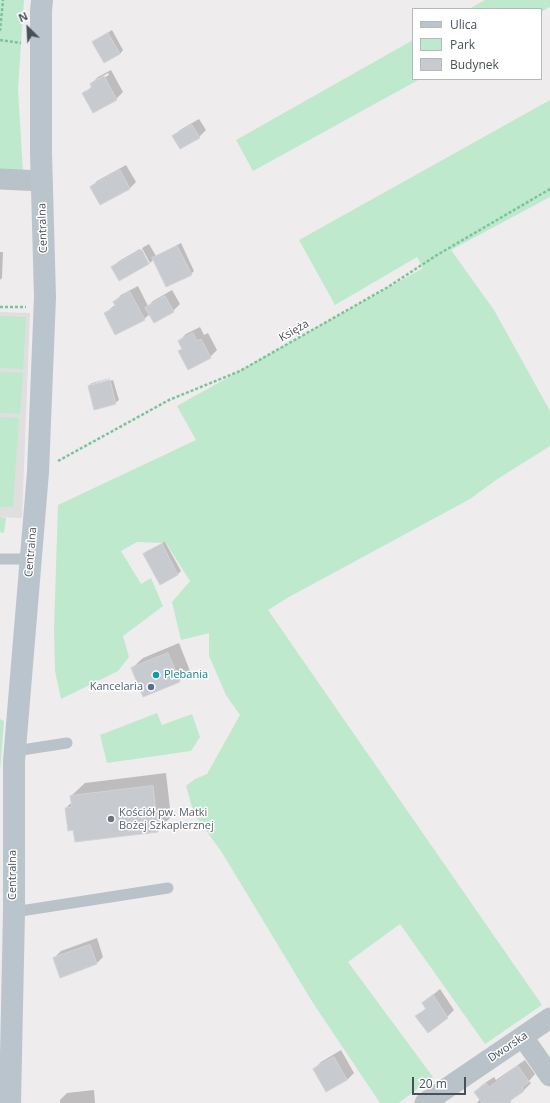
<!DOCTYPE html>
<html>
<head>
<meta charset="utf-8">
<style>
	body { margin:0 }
	#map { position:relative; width:550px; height:1103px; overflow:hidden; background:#efeced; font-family:"Open Sans",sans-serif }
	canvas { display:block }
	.legend { position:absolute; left:412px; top:8px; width:130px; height:72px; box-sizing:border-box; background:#fff; border:1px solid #b5b9bc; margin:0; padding:5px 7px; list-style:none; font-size:12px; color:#475158 }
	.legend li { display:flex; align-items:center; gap:8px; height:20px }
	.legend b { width:20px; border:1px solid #b5b9bc }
	.north { position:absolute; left:8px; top:8px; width:40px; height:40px; -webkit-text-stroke:3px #fff; paint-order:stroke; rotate:336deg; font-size:11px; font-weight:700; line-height:16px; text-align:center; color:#475158 }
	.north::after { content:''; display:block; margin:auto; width:14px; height:18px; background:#475158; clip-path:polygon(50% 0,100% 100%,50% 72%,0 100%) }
	.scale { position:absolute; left:412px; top:1077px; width:54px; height:18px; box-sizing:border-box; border:2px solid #475158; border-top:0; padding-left:5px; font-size:12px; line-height:14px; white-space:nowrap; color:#475158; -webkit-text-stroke:3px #fff; paint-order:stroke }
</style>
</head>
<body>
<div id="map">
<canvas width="550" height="1103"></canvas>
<ul class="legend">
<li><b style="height:5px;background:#bac4cd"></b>Ulica</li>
<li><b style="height:11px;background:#bee9cc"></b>Park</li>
<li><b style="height:11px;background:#c7cacf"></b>Budynek</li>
</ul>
<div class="north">N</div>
<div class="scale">20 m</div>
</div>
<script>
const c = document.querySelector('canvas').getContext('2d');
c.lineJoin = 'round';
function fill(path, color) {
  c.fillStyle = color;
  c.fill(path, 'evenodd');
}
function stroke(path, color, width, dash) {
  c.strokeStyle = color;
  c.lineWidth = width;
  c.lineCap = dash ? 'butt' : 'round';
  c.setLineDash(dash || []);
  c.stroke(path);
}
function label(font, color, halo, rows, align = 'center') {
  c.font = font + ' "Open Sans",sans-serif';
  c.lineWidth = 3;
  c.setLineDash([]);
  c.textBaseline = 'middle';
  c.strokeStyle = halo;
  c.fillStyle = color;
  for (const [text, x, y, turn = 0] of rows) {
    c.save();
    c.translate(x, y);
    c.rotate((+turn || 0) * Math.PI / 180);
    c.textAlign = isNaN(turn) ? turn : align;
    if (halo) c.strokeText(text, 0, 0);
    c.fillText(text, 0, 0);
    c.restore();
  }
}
fill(new Path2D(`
	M0,312l30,1 -8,205 -22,-1z`), '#e0dede');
fill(new Path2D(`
	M0,0h24l-6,89 5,83 -23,-1z
	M485,0h65v7l-9,5v-3h-72z
	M413,40v39h7l-167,92 -17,-31z
	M550,100v97l-99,53 43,60 56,101v35l-54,34 -26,19 -181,98 -21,13 274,395 -57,39 -85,-120 -52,38 85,115 -34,26h-19l-67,-100 -92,-152 -27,-37 -8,-28 9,-7 12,-5 33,-59 -14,-20 -17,-39v-23l-28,7 -9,-38 18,-21 -24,-38 -29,-1 -16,9 20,33 10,-6 12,28 -40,30 6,21 -11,14 -57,28 -6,-28 -1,-43 4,-123 138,-65 -19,-34 246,-138 -6,-11 -82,48 -36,-65z
	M0,316l26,1 -3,52 -23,-1z
	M0,372l23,1 -3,41 -20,-1z
	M0,417l19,1 -6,89h-13z
	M0,517l6,1 -2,15 -4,-1z
	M157,713l5,12 30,-11 8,23 -9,14 -84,12 -7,-28z
	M0,719l4,2 -4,50z`), '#bee9cc');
fill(new Path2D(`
	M112,30l11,20 -3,4 -27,-12z
	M111,70l12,22 -7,7 -32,-5 8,-8 -1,-2 7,-7zM108,73l1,2 -11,6v-2z
	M199,119l7,11 -7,7 -26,-1 7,-6z
	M126,165l10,17 -6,6 -30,16 -9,-17 6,-6z
	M181,243l13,28 -3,3 -37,-15 -4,4 -8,-15 7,-4 7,12z
	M140,249l7,14h3l-31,17 -7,-12 7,-7z
	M0,252h3l-1,26 -2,2z
	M138,286l10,20 5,-5 19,-11 8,14 -7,7 -23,3 -6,5 -39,-6 10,-8 -1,-3 7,-7z
	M200,327l4,8 4,-2 9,17 -7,7 -31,-6 4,-3 -4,-7 7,-7z
	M113,377l-21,7v2l21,-6 6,20 -4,3 -26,-17 3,-3z
	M165,542l16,29 -3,3 -18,10 -16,-30 3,-3z
	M179,643l11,28 -11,10 -47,-13 11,-10z
	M166,773l5,44 -14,14 -91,-23 6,-6 -1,-6 14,-13z
	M97,938l6,19 -7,7 -42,-6 7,-7z
	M440,989l14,21 -7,7 -30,-1 9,-8 -3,-5z
	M341,1050l13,23 -7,7 -33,-11 7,-7z
	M525,1060l10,14 -6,7 2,2 -7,7 -14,10 1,2 -1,1h-33l3,-4 -5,-7 7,-7 12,-8 2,3z
	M94,1090l1,13h-35v-3l7,-7z`), '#0003');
const building = new Path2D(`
	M108,33l12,21 -16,9 -12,-21z
	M104,76l13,24 -24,13 -11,-20 10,-5 -2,-4z
	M192,125l8,13 -20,11 -8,-13z
	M120,170l10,19 -30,16 -10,-18z
	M177,246l15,29 -26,12 -14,-29z
	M142,250l7,14 -30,17 -8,-14z
	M130,292l15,28 -30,15 -11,-22 12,-6 -3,-5z
	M165,296l9,16 -20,11 -9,-15z
	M193,333l4,8 4,-2 10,19 -23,12 -10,-19 4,-2 -4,-8z
	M110,380l6,24 -22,6 -6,-24z
	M162,544l16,31 -18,10 -17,-31z
	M168,653l12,29 -37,15 -12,-29z
	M153,786l5,46 -83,10 -2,-12 -5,1 -3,-23 7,-1 -2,-11z
	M90,945l7,19 -37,14 -7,-20z
	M433,995l15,23 -20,15 -13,-17 11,-7 -4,-6z
	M334,1057l13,23 -21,12 -13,-23z
	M518,1066l11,16 -7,5 2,4 -17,12h-25l-8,-11 12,-9 3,4z`);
fill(building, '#c7cacf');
stroke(building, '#d1d3d8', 1);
stroke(new Path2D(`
	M0,31l3,-31
	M0,40l21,3
	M0,307h26
	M58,461l111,-61 71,-29 148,-84 49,-32 113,-66`), '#7ac49b', 2.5, [3, 2]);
stroke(new Path2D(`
	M0,559h30
	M15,751l52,-8
	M14,912l154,-24`), '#b9c2c8', 11);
stroke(new Path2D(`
	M0,179l42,2
	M523,1037l27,39
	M425,1103l125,-85`), '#b9c2c8', 21);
stroke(new Path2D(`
	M10,1103l4,-191v-151l24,-289 7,-175 -4,-144v-142l1,-11`), '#bac4cd', 22);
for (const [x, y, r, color] of [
	[156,675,4,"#0f9aa8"],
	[151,687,4,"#5c6f8a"],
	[111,819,4,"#6b7280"]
]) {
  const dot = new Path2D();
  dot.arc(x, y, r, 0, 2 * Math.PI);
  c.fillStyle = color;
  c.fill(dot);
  stroke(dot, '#fff', 1.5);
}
label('11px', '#475158', '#fff', [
	["Centralna",43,228,-92],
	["Księża",294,331,-30],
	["Centralna",31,552,-85],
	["Centralna",13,875,-90],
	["Dworska",508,1047,-34]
]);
label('11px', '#0d838f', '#fff', [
	["Plebania",164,675]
], 'left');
label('11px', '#4e5e75', '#fff', [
	["Kancelaria",143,687]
], 'right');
label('11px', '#5b616d', '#fff', [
	["Kościół pw. Matki",119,813],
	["Bożej Szkaplerznej",119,826]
], 'left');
</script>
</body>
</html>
